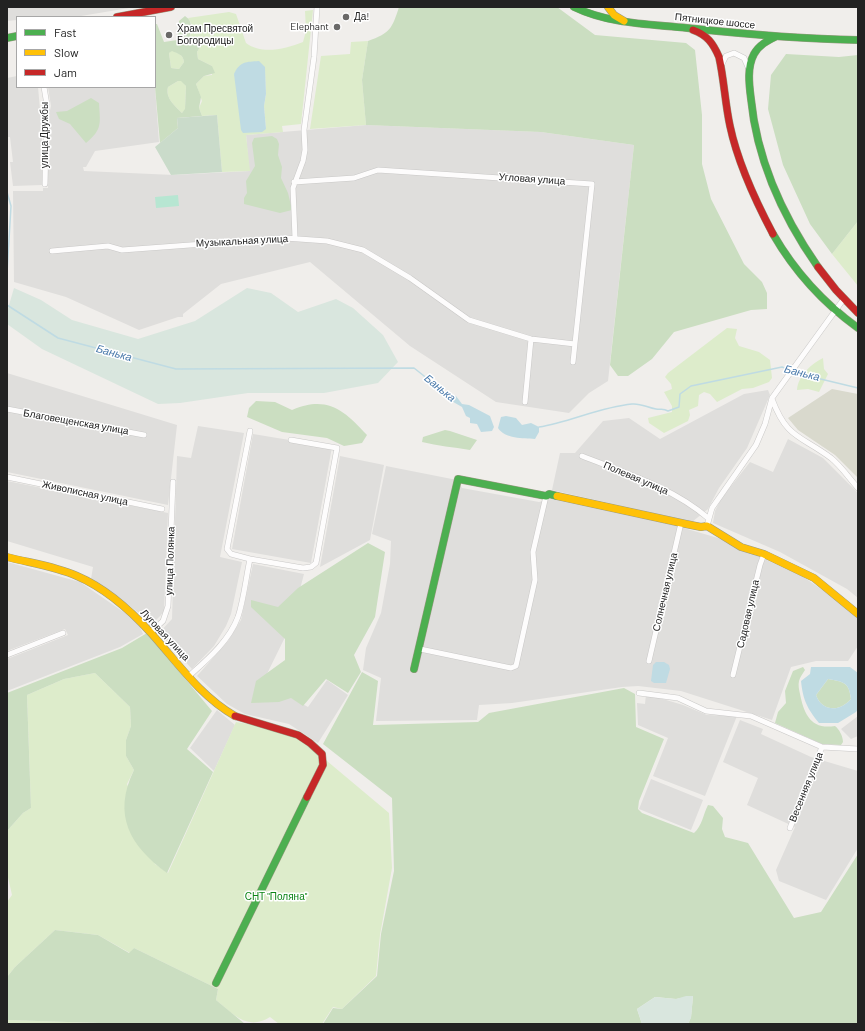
<!DOCTYPE html>
<html>
<head>
<meta charset="utf-8">
<style>
	body { margin:0 }
	#map { position:relative; width:865px; height:1031px; overflow:hidden; background:#f0eeeb; font-family:Barlow,sans-serif }
	canvas { display:block }
	.frame { position:absolute; inset:0; border:8px solid #222; pointer-events:none }
	.legend { position:absolute; left:16px; top:16px; width:140px; height:72px; box-sizing:border-box; background:#fff; border:1px solid #a7a7a7; margin:0; padding:5px 7px; list-style:none; font-size:12px; color:#222 }
	.legend li { display:flex; align-items:center; gap:8px; height:20px }
	.legend b { width:20px; border:1px solid #a7a7a7 }
</style>
</head>
<body>
<div id="map">
<canvas width="865" height="1031"></canvas>
<div class="frame"></div>
<ul class="legend">
<li><b style="height:5px;background:#4caf50"></b>Fast</li>
<li><b style="height:5px;background:#ffc107"></b>Slow</li>
<li><b style="height:5px;background:#c62828"></b>Jam</li>
</ul>
</div>
<script>
const c = document.querySelector('canvas').getContext('2d');
c.lineJoin = 'round';
function fill(path, color) {
  c.fillStyle = color;
  c.fill(path, 'evenodd');
}
function stroke(path, color, width, dash) {
  c.strokeStyle = color;
  c.lineWidth = width;
  c.lineCap = dash ? 'butt' : 'round';
  c.setLineDash(dash || []);
  c.stroke(path);
}
function label(font, color, halo, rows, align = 'center') {
  c.font = font + ' Barlow,sans-serif';
  c.lineWidth = 3;
  c.setLineDash([]);
  c.textBaseline = 'middle';
  c.strokeStyle = halo;
  c.fillStyle = color;
  for (const [text, x, y, turn = 0] of rows) {
    c.save();
    c.translate(x, y);
    c.rotate((+turn || 0) * Math.PI / 180);
    c.textAlign = isNaN(turn) ? turn : align;
    if (halo) c.strokeText(text, 0, 0);
    c.fillText(text, 0, 0);
    c.restore();
  }
}
fill(new Path2D(`
	M7,7h128l-60,10h-58v3l-10,1z
	M17,76v11h21l4,45v53l-29,1 -3,-24h3l-3,-25h-3v-59z
	M48,87h107l4,55 -64,9 -9,16h-3l1,4 90,4 75,-4 -3,-36 120,-10 175,7 93,13 -26,236 -19,12 -20,20 -73,-11 -86,-56 -100,-84 -89,22 -38,30v3h-5l-39,13 -73,-33 -52,-15 -1,-91h30v-3h5v-43l1,-30 2,-9z
	M7,373l170,52 -9,80 -161,-33z
	M768,390l2,5 -23,53 -28,40 -11,21 -16,13 -140,-32 8,-37h15l28,-32 26,-3 31,21 84,-45z
	M198,426l46,7 -24,124 22,5 -11,52 -5,12 -12,20 -22,23 -33,-36 13,-14 5,-163 14,2z
	M253,434l79,13 -21,116 -79,-14z
	M788,439l35,19 35,35v105l-11,-9 -67,-37 -67,-29 2,-12 6,-12 29,-37 23,10z
	M340,456l44,9 -14,75 -50,27z
	M386,466l71,14 5,8 77,14 12,-3 126,27 41,12 84,38 42,29 14,11v30l-10,15h-32l-25,6 -19,53 -91,-29 -43,-5 -16,1 -110,16 -33,2 -2,15 -101,1 5,-43 -18,-8 3,-22 15,-35 9,-49 1,-23 -19,-7z
	M7,481l161,32 -4,98 -3,4 -9,9 -33,-27 -28,-18 2,-12 -86,-26z
	M7,562l73,20 45,31 15,14 3,7 -23,13 -113,44v-32l61,-24 -3,-6 -58,22z
	M253,564l51,10 -14,53 -27,55 45,25 19,-27 21,15 -30,48 -29,-19 -44,-10 -18,-10 -30,-28 31,-35 13,-21z
	M646,694l37,11 24,10 30,1 -32,80 -52,-20 15,-38 -30,-13 -1,-22 8,1z
	M217,710l18,15 -21,46 -24,-23z
	M858,716v20l-7,3 -10,-10z
	M740,720l23,9 -2,5 50,23 47,14v77l-32,52 -47,-19 -3,-11 19,-43 -48,-22 11,-27 -35,-16z
	M651,779l52,21 -12,30 -52,-21z`), '#dfdedc');
fill(new Path2D(`
	M832,389l26,5v84l-23,-23 -37,-25 -10,-12z`), '#d9d9cd');
fill(new Path2D(`
	M313,10l-12,114 -19,2 1,6 -37,3 4,36 -28,1 -5,-57 -15,1 -3,-8 3,-7 -6,-17 8,-8 8,-1v-9l-14,-7 -1,-7 6,-10 -2,-3h-8l-3,-2 2,-12 -4,-7 41,-6 7,2 10,29c16,12 39,6 57,-1l3,-11 -1,-20zM265,71l1,23 -2,12 2,23 -32,-55z
	M368,41l-6,39 4,45 -56,4 11,-73 29,-2 1,-12z
	M172,50c6,4 11,4 12,12l-5,7 -8,-1 -2,-15z
	M178,81h4l4,5 -1,24 -3,3c-7,-7 -17,-15 -14,-26z
	M858,221v65l-26,-32z
	M727,328l10,1 -2,9 4,8 20,6 11,8 2,18 -3,4 -16,6 -11,1 -25,13 -7,-8 -6,-2 -5,3 -1,11 -9,4 1,5 -2,6 -24,12 -15,-10 -1,-5 24,-6v-6l-8,-14 8,-3 -1,-5 -6,-7 3,-4z
	M823,358l1,11 4,5 -9,18 -11,-3 -11,1c1,-14 14,-26 26,-32z
	M95,673l35,34 1,19 -5,14v16l8,14 -7,14 28,80 13,9 68,-151 46,8 20,10 87,73 3,55 -12,67 -4,41 -34,33 -9,-2 -11,17h-43l-9,-7c-22,14 -36,-2 -54,-17l2,-11 -84,-41 -4,5 -32,-18 -43,-5 -40,37 -8,10v-75l5,-7 -5,-22v-42l16,-18 8,-5 -4,-113 37,-16z
	M7,1020l122,4h-122z`), '#ddeccb');
fill(new Path2D(`
	M399,7h158l38,28 91,8 9,7 7,65v49l9,35 33,65 18,18 5,11v16l-16,1 -77,22 -22,27 -24,17h-10l-8,-11 24,-220 -93,-13 -175,-7 -4,-45 6,-39c22,-8 24,-12 31,-34z
	M185,16c9,6 5,12 5,21l3,2h8l2,3 -6,10 1,7 14,7 3,7 -11,3 -8,8 5,13 -2,11 3,8 -25,2 1,10 -18,15 -5,-56v-63h2l7,18 13,-2 2,-19zM172,51c6,3 11,3 12,11l-5,7 -8,-1 -2,-15zM178,81h3l5,5 -1,23 -3,4c-7,-7 -17,-15 -14,-26z
	M786,54l53,3 19,-2v166l-26,33 -22,-30 -27,-59 -15,-56 3,-34z
	M91,98l8,5c1,20 4,26 -13,40l-16,-19 -11,-5 -3,-7 11,-1z
	M272,136l5,3 2,5 -1,11 4,12 -1,11 7,15 4,17 -12,3 -36,-9v-6l3,-5 -1,-12 9,-15 -3,-23 2,-5z
	M256,401l19,1 17,8c35,-15 52,0 75,25l-5,8 -18,3 -17,-8 -45,-6 -35,-15 2,-9z
	M445,430l5,1 27,9 -7,10c-17,-3 -32,-4 -48,-8l1,-5z
	M368,543l17,9 -10,65 -21,38 7,17 -13,21 -22,-14 -23,27 -12,-8 -12,4 -28,1 5,-22 29,-21v-21l-34,-32v-7l27,7 20,-19z
	M147,633l65,78 -25,38 26,23 -46,101c-37,-27 -55,-58 -33,-103l-8,-14v-16l5,-14 -1,-19 -35,-34 -31,6 -37,16 4,113 -8,5 -16,18v-138l115,-45z
	M803,667l2,3c-2,3 -5,7 -6,11 -1,4 0,9 1,13 4,20 11,36 35,32 4,3 8,10 8,16l-2,3 -19,-1 -47,-21 3,-11 8,-9 -1,-12 8,-20z
	M362,672l16,9 -5,44 105,-3 11,-9 135,-25 11,6 1,33 28,12 -25,62 -1,8 4,4 52,20c8,-7 9,-18 14,-28l5,1 10,12 -1,11 3,8 23,6 46,75 27,-6 37,-58v170h-170l3,-7 2,-21 -17,3 -21,-2 -18,12 5,15h-319l10,-16 9,1 35,-33 4,-42 13,-63 -2,-73 -69,-54z
	M828,679c16,3 21,3 23,20 -11,13 -29,13 -35,-4z
	M55,930l43,5 31,18 5,-5 80,39 4,2 -2,11 29,24h-116l-122,-4v-43l8,-10z`), '#cbdec1');
fill(new Path2D(`
	M14,288l27,12 31,20 66,19 57,-18 52,-33 24,5 27,19 38,-13 17,9 30,27 15,27 -20,21 -54,10h-76l-68,10 -22,1 -116,-55 -35,-25v-12z
	M686,996h7l-2,22 -3,6h-46l-5,-15 18,-12 21,2z`), '#d9e6de');
fill(new Path2D(`
	M217,115l5,57 -51,3 -16,-28 23,-19 -1,-10z`), '#cadbca');
fill(new Path2D(`
	M178,195l1,11 -23,2 -1,-11z`), '#b7e6d2');
fill(new Path2D(`
	M259,61l6,6 1,27 -2,12 2,23 -4,3 -19,1 -2,-3 -7,-56c6,-13 12,-12 25,-13z
	M446,393l10,3 6,8 7,1 21,11 4,11 -2,4 -11,1 -4,-8 -7,-1v-5l-4,-2 -4,-9 -14,-8z
	M506,416l10,2 6,7 9,-2 8,4v5l-4,7c-12,-1 -30,0 -37,-11l3,-11z
	M656,662h8l5,3 1,4 -4,14h-12l-3,-2 2,-16z
	M811,667h39l8,6v36l-2,3 -18,11h-19c-12,-15 -16,-23 -18,-42l9,-7zM828,679c16,3 21,3 23,20 -11,13 -29,13 -35,-4z`), '#bfdbe3');
stroke(new Path2D(`
	M7,192l4,14 -4,67
	M7,305l51,33 118,31 238,-1 34,27
	M539,427c31,-5 61,-20 93,-23 9,-1 16,4 24,5 5,1 7,-1 12,2l11,-4 1,-13 11,-8 91,-19 22,8 54,13`), '#bfdbe3', 1.5);
const street = new Path2D(`
	M721,66l5,-10 8,-3 10,5 4,9
	M44,87l3,18 -2,79
	M294,182l60,-4 24,-8 214,14 -19,178
	M295,238l-2,-50 10,-27 2,-11 -1,-20 10,-73 3,-50
	M52,251l56,-5 14,4 163,-12 42,3 36,9 47,28 59,42 62,19 44,5
	M772,399c15,40 28,36 59,59 10,8 18,20 27,30
	M525,402l6,-63
	M7,409l137,26
	M250,431l-23,118 4,5 19,5
	M582,456c43,17 90,31 126,62
	M7,477l155,32
	M707,526l5,-18 44,-63 9,-21 7,-26 71,-98
	M151,632l12,-11 5,-15 5,-124
	M420,649l91,19 5,-2 19,-86 -2,-28 13,-56
	M7,655l56,-22
	M649,661l32,-138
	M733,675l27,-110 4,-11
	M189,676c19,-17 40,-35 49,-59 6,-18 8,-40 12,-58l53,9 8,-1 5,-4 21,-115 -46,-8
	M639,693l39,5 28,13 45,5 71,31 36,2
	M790,828l32,-81`);
const fast = new Path2D(`
	M574,7c35,17 75,17 113,21 57,6 114,11 171,12
	M775,37c-8,4 -16,8 -21,17 -7,13 -5,30 -3,45 6,61 32,118 67,168
	M7,38l10,-2
	M773,234c22,38 49,68 85,94
	M414,669l44,-190 88,17 3,-2 8,2
	M216,983l91,-186`);
const slow = new Path2D(`
	M608,7l6,8 10,6
	M557,496l129,28 15,3 6,-1 34,21 23,7 50,24 44,36
	M7,557c23,6 48,9 70,19 28,12 54,35 74,57 26,29 49,63 84,83`);
const jam = new Path2D(`
	M117,17l54,-10
	M693,30c14,5 20,13 26,27 5,22 6,46 11,69 8,38 25,74 43,108
	M818,267l18,23 22,23
	M235,716l63,19 12,8 12,11 1,11 -16,32`);
stroke(street, '#c9c8c7', 6);
stroke(fast, '#999a82', 8);
stroke(slow, '#999a82', 8);
stroke(jam, '#999a82', 8);
stroke(street, '#fdfcfc', 5);
stroke(fast, '#4caf50', 7);
stroke(slow, '#ffc107', 7);
stroke(jam, '#c62828', 7);
for (const [x, y, r, color] of [
	[346,17,4,"#6a6968"],
	[337,27,4,"#6a6968"],
	[169,35,4,"#6a6968"]
]) {
  const dot = new Path2D();
  dot.arc(x, y, r, 0, 2 * Math.PI);
  c.fillStyle = color;
  c.fill(dot);
  stroke(dot, '#fff', 1.5);
}
label('10px', '#222', '#fff', [
	["Да!",354,17],
	["Elephant",329,27,"right"],
	["Храм Пресвятой",177,29],
	["Богородицы",177,41]
], 'left');
label('10px', '#222', '#fff', [
	["Пятницкое шоссе",715,21,6],
	["улица Дружбы",45,135,-90],
	["Угловая улица",532,179,4],
	["Музыкальная улица",242,241,-3],
	["Благовещенская улица",76,422,10],
	["Полевая улица",636,478,23],
	["Живописная улица",85,493,12],
	["улица Полянка",170,561,-88],
	["Солнечная улица",665,592,-77],
	["Садовая улица",748,614,-77],
	["Луговая улица",165,635,47],
	["Весенняя улица",806,787,-68]
]);
label('10px', '#0c8416', '#fff', [
	["СНТ \"Поляна\"",276,897]
]);
label('italic 11px', '#4a7aab', '#fff', [
	["Банька",114,353,15],
	["Банька",802,373,14],
	["Банька",440,388,39]
]);
</script>
</body>
</html>
